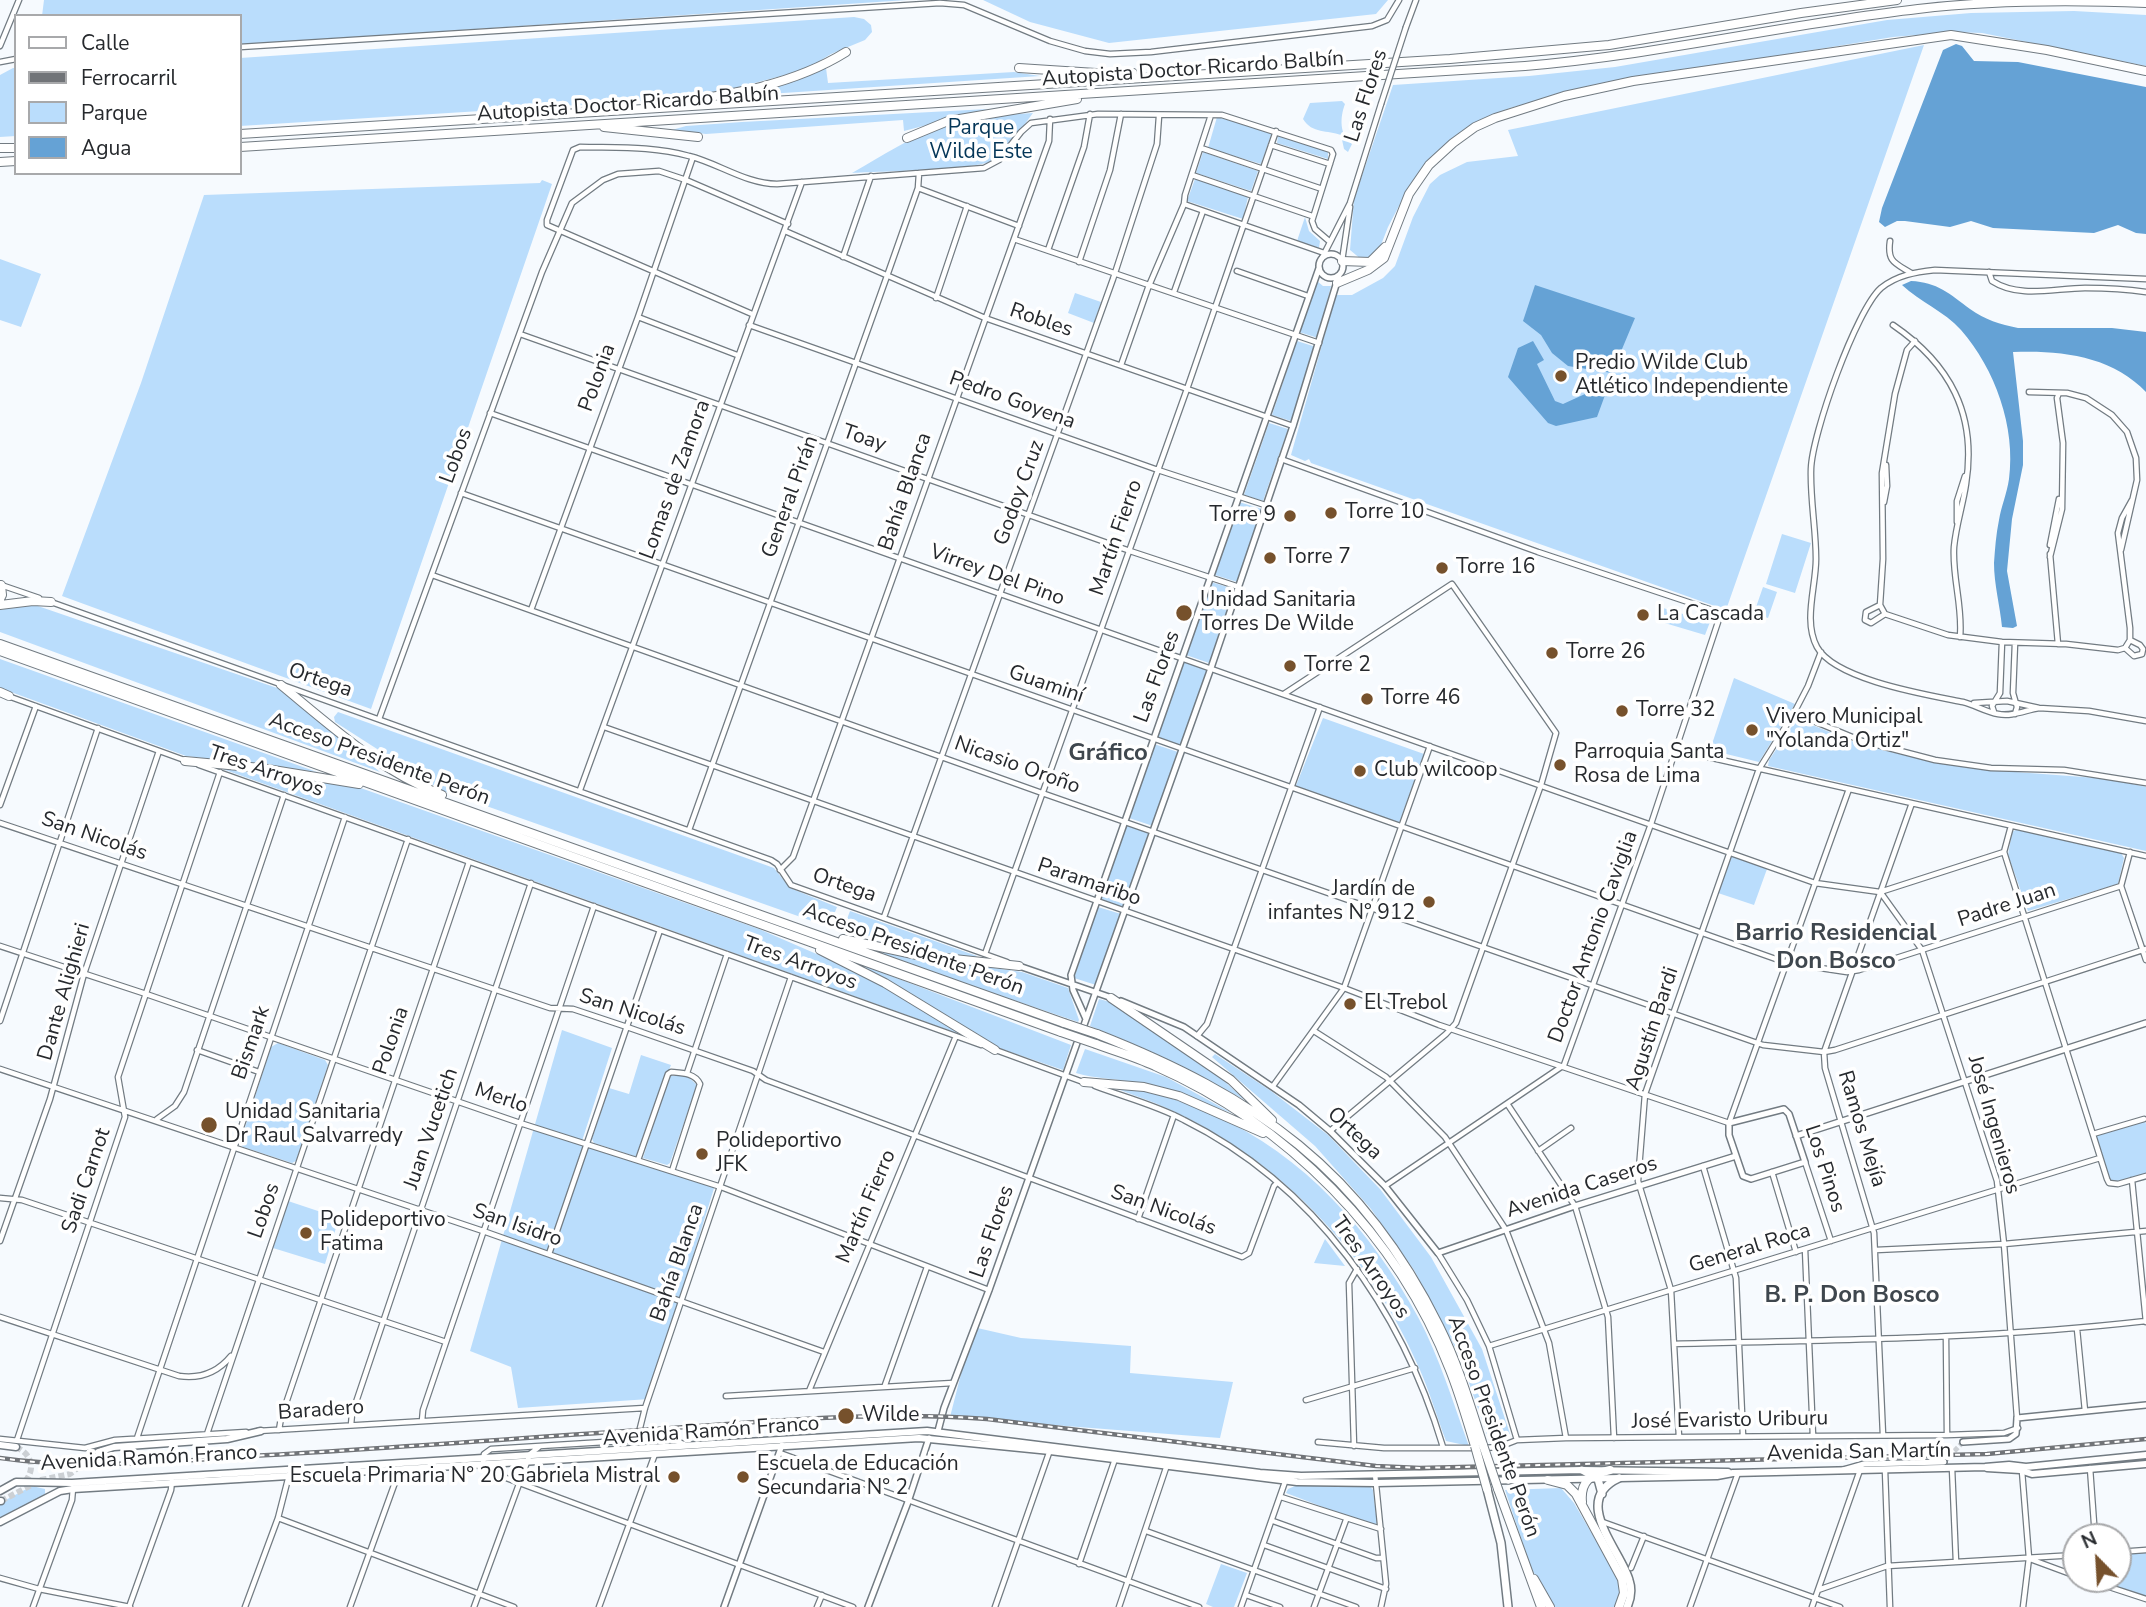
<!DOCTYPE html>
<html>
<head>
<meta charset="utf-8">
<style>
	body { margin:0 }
	#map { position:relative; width:2146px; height:1607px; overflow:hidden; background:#f6fafe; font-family:"Nunito Sans",sans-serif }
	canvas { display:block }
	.legend { position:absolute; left:14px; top:14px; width:228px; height:161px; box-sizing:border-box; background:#fff; border:2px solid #a8a9ab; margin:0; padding:9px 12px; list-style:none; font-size:21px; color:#26292d }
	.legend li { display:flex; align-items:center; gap:14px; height:35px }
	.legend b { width:35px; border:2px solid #a8a9ab }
	.north { position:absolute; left:2062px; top:1523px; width:70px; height:70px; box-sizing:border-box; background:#fff; border:2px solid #a8a9ab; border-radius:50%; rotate:336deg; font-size:19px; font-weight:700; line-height:28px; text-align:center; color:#26292d }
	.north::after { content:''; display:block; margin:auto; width:24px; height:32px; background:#76512c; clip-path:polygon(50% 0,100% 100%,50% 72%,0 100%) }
</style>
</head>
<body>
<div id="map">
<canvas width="2146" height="1607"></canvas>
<ul class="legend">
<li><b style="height:9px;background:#fff"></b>Calle</li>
<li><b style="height:9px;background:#717478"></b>Ferrocarril</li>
<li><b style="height:19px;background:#baddfc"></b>Parque</li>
<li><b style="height:19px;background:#65a2d5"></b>Agua</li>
</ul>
<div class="north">N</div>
</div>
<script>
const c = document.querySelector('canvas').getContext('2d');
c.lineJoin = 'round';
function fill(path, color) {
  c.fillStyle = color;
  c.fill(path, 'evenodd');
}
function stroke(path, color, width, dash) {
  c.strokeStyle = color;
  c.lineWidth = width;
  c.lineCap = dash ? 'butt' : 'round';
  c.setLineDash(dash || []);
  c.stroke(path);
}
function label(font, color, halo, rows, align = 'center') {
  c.font = font + ' "Nunito Sans",sans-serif';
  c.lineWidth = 7;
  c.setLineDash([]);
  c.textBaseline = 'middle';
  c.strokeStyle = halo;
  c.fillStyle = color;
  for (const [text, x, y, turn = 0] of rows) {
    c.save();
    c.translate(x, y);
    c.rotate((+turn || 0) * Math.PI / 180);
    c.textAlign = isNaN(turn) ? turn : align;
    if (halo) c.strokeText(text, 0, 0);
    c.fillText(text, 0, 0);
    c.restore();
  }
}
fill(new Path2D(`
	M44,0h863l-667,45v-29h-198z
	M983,0h405l-12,14 -267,29 -79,-21z
	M2074,11l72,4v51l-164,-33 -28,-1 -61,5 -301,49 -82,22 -25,10 -40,27 -19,18 -15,20 -23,44 -9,23 -8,9 -9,1 -12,-10 4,-51 39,-114 136,-9 86,-9 272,-47 84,-7z
	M854,17l10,2 7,6 1,7 -7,8 -34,14 -18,11 -24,9 -54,14 -62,11 -433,27v-68z
	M1924,45l-198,565 -415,-147 -2,-4 -4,2 -14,-6 45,-160h16l31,-17 12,-12 18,-49 17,-33 10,-9 27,-13 51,-6 -10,-26z
	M13,68h3v68l-16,1v-62z
	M826,68l2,15 186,-11 26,4 -302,20 58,-16z
	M1342,101l3,3c-5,13 -6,31 7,40l-4,8 -4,-3 -3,-14c-13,-5 -29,-1 -38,-16l7,-16z
	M988,109l-84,22 -1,-11 -197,14 -34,-4 14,-4 56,-4z
	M1033,113c-11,14 -22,35 -37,46 -16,12 -118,12 -144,14 30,-17 61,-38 94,-48 28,-9 58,-10 87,-12z
	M1217,117l55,15 -11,32 -53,-16z
	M1278,136l50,15v8l-51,-16z
	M1203,152l55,19 -7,20 -55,-18z
	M1195,179l53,18 -5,22 -56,-18z
	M542,180l10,4 -181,525 -309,-113 79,-213 63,-188 336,-12z
	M1305,217l4,14 11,10 -1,7 -22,-7z
	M0,259l41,15 -20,53 -21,-7z
	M1317,281l6,5h8l-13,52 -19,-6z
	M1075,293l26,9 -7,21 -26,-10z
	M1297,341l19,6 -25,74 -19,-6z
	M1269,423l19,6 -25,72 -19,-6z
	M1239,502l23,7 -25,73 -22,-7z
	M1782,534l29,9 -16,50 -29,-9z
	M1211,582l23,7 -25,74 -23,-8z
	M1763,587l14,5 -9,26 -14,-5z
	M32,604l248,85 100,83 -380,-140v-22z
	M1663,608l47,14 -5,13 -47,-14z
	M0,659l317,113 -131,-16 -186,-68z
	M1183,662l24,8 -26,76 -24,-7z
	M1734,678l61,26 -36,58 -49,-12z
	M338,712l436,156 16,20 47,19 -8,20 -388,-137 -106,-68 -1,-5z
	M1323,718l101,36 -25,69 -104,-35z
	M1797,719l68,27 65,15 59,9 121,9 36,8v64l-378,-85 1,-6z
	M1154,744l24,8 -25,74 -24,-8z
	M217,767h18l120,19 404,143 99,43 107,64z
	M1127,825l24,8 -26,75 -24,-9z
	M2017,829l104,24 3,5 -6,26 -90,27 -20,-56 4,-23z
	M1731,856l36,13 -13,36 -36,-12z
	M1098,907l23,7 -25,71 -22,-7z
	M850,911l127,45 -4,3 -130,-29z
	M866,950l156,22 46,16 11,32 -1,2z
	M860,964l211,81 -8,25 -73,-25z
	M1099,999l19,5 94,66 33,30 -66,-35 -89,-39z
	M562,1030l50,18 -30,93 133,44 -66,214 -131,9 -7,-41 -41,-16z
	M278,1043l47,17 3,5 -32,96 -4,2 -49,-16 -3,-4 31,-96z
	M1085,1049l81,28 66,36c-32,-11 -63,-24 -96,-30 -20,-5 -40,-4 -60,-10z
	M1215,1054l56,37 57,44 52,54 51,68 51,92 28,85 -19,12 -31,-89 -46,-87 -43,-61 -56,-63 -103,-89z
	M641,1055l30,10 -2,5 -3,1 -30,85h-2l-40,-13 -2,-4 17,-51 20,6z
	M686,1075l11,10 -27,78 -3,2 -24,-7 26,-82z
	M1118,1089c35,1 64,12 96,26 90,40 158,117 204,202 22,41 35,86 51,129l-23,-5c-9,-24 -16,-48 -26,-71 -47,-111 -134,-205 -243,-257 -19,-10 -40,-16 -59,-24z
	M2144,1119l2,5v52l-35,8 -18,-50z
	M288,1201l51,17 -14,46 -52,-16z
	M1325,1239l20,27 -31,-3z
	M973,1327l48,11 110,8 -1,27 103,9 -13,56 -270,-21z
	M1369,1485l4,5 4,33 -4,3 -87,-33 2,-4 7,-3z
	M32,1486l13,3v5l-45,25v-16z
	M1561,1488l13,15 42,72c4,12 5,20 0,32h-62l-23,-39 -26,-78z
	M2146,1553v43l-52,-17h24v-24z
	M1221,1564l26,9 -13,34h-21l-7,-3z`), '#baddfc');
fill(new Path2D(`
	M1956,44l6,2 12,15 44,1 128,25v147l-10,-1 -18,-8 -24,8 -101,-5 -22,-7 -21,6 -45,-6h-8l-12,6 -6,-5 3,-14 61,-158z
	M1911,281c26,1 39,13 59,28 15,11 30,15 48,19h94l34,4v60c-34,-36 -85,-42 -133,-40l10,89v24l-11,54 -5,52 10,55 -4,2 -11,-1c-2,-21 -8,-43 -8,-64 1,-14 2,-29 5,-43 2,-13 8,-27 10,-41 7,-52 -14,-110 -48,-149 -17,-19 -41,-28 -59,-45z
	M1535,285l100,33 -23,55 -44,-7 -16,-13 -11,-18 -18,-14z
	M1533,341l11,19 -7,4 18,37 8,3 22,-10 4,-11 19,4 -11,30 -41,9 -8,-3 -40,-46 10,-29z`), '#65a2d5');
stroke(new Path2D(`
	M1944,1462l19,-20`), '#ccd0d4', 5, [5, 2.5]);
stroke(new Path2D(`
	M16,1447c17,8 20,23 7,37
	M1,1501l40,-21 29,-6 28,-22`), '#ccd0d4', 6, [6, 3]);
const minor = new Path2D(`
	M1406,27l10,-27
	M0,46l19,-46
	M240,47l700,-44 24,2 86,36 35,10 25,3 41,-2 221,-26 15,-6 12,-20
	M0,62l16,-3
	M1271,145l59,19
	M1201,148l121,41
	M1192,175l120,41
	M918,188l101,38
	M1184,204l143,50
	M785,231l200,87 308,108
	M1014,239l305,104
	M1890,241c-3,21 5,22 21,32
	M1048,250l36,-103 6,-33
	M843,257l28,-81
	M1322,258l28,-55 31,-99
	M1342,261l8,-54
	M1079,262l31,-92 11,-56
	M1237,271l71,25
	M1989,272l3,9c28,18 63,7 93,7 20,0 41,1 61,4
	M1174,292l29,-81
	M936,298l31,-92
	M752,314l-205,-89v-5l26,-70 7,-3c37,1 73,-1 109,9 29,7 57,28 88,28l207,-16 15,-8 22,-28 10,-9 67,-9 124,1 109,35 2,4 -21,67 3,8 14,12
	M638,317l99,38
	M749,325l409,145 107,35
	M1893,325c57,39 84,89 73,159 -3,21 -10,41 -12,63 -2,30 9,60 6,90
	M520,334l610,217 109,36
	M1915,341l-8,9 -12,44 -13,79 1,86 -3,46 5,9 63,21 54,7 64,2 52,6 7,-2 5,-8v-12l-12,-95 4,-15 10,-18
	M1121,365l27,-77 36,-84 1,-9 26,-80
	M2029,392l38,1 19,5 26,17 15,17 9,26 1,22 -16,70
	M490,413l1325,470 65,9 124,-40
	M1281,459l257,93 183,61 -70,211 -87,241 -179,121
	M461,493l1326,470 60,9 12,-2 262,-84
	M1884,502l3,-16 -1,-21
	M1957,522v-21l8,-25
	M2050,545l9,-46
	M2050,554l8,90
	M2050,557l12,-48 1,-66 -6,-45 2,-5
	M432,575l610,218 721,252 61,7 11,-2 311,-101
	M1,585l38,13
	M51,602l720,258 6,4 14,21 216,77
	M1880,605l-14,7 -1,8 6,3 14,-9
	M531,610l107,-293 55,-160
	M2015,643l-2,50 4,14 -2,7
	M2125,648l9,8 8,-2 1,-5 -3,-4 -10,-5
	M1284,694l168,-110 104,149 -15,52 -85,238 -10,11 -116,97
	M8,696l179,65
	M1974,703l33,-2 32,7 50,3 57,10
	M2039,708c-13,2 -27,9 -41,6 -12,-2 -23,-9 -35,-12 -35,-7 -128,-22 -146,-55 -14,-26 -1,-60 -1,-88 0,-30 -6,-60 -5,-90 1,-35 45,-159 70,-181 16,-13 35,-16 54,-18l211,9
	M1994,712l-2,-6 8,-13 2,-51
	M1794,713l68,28 73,19 56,8 73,2 82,13
	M379,719l163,-447 30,-69 31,-23 15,-6 41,-3 27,9 102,44
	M604,727l740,261 95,37 290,98 120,-334
	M1677,750l469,106
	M199,765l782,280
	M580,790l222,-608
	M0,805l36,-99
	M0,823l550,185 23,1 54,18 126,44 13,9 476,177 7,-4 25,-67 3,-3
	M2011,826l-7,26 103,327 2,4 9,1 28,-8
	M689,830l198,-554 31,-88 1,-15
	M2130,852l-9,34 25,74
	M780,870l13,-13 256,-716 1,-22
	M1881,893l41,57 75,231 7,63 13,174
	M884,917l229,-638 44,-135 2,-28
	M0,946l146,48 374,129 201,64 268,103
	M985,954l202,-565 89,-258
	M0,1021l98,-293
	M1314,1031l72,46 59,60 61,93 43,113 17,95
	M1197,1036l10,-12 113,-317
	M993,1049l90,33
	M197,1050l62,22
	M0,1069l483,162 341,121
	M687,1073l40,-119
	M1095,1086c29,11 61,19 89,34 131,65 218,190 259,327
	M1273,1086l71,-98 86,-242
	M1508,1105l67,101 33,111 6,121
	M157,1119l18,-13 9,-14 100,-297
	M2093,1134l51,-15
	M1538,1151l33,-23
	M638,1160l30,-86 3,-2c11,1 24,1 29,12l-28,87
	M1805,1162l26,79
	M1703,1166l33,112 7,158
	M1772,1172l24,80
	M2132,1180l14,142
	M0,1198l22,2 424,142
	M1138,1219l36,-104
	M0,1241l50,-142 34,-125 75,-223
	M1805,1249l8,187
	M1876,1250l128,-6 142,-13
	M1438,1253l29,47 22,46 28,94
	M549,1254l111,-324
	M0,1317l179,59c21,3 39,-4 52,-20
	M2077,1329l8,82
	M1946,1338l1,97
	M1674,1344c158,-4 315,-5 472,-23
	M1489,1346l611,-188
	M885,1385l42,-118
	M809,1391l147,-355
	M726,1396l227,-13
	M1306,1400l109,-32
	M422,1421l1,-11 171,-504
	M351,1425l1,-11 179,-531
	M279,1430l2,-12 188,-556
	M258,1431l387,-23
	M207,1434l201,-595
	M1883,1435l-9,-202 -49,-165 -1,-16 88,-249
	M1679,1437l-8,-147 -33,-109 7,-87 114,-325 35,-56 14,-27 13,-34
	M137,1438l208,-621
	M0,1439l85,9 30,-8 131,-8
	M17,1440l108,-323 -7,-40 102,-305
	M637,1440l8,-32 146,-431
	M1318,1442l66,6h91
	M684,1444l-11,-4h-36l-146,9 -7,5 -1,10 7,8 363,135
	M1354,1446l-5,-163 8,-14
	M1483,1448l16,-1 18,-7 49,-2 381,-3 57,-2 14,-5
	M780,1453l419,154
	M1952,1468l4,94
	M2090,1468l5,69
	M1885,1470l5,137
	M2022,1471l7,87 -6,49
	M1375,1474l11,110 -5,23
	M1281,1497l100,32
	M278,1518l236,89
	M1273,1521l103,37h7
	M1600,1521l240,86
	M1146,1531l210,76
	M1264,1545l122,44
	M2118,1552l28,-2
	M2030,1559l46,17
	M1079,1564l36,-105
	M1631,1568l13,-32
	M0,1578l39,11 91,18
	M2085,1579l61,20
	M1818,1590l69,-24 189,-11
	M1246,1595l34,12
	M33,1607l39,-107 1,-12
	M129,1607l42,-117 1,-9
	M245,1607l33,-89 11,-43
	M350,1607l47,-130 1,-8
	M474,1607l56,-153 9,-7
	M599,1607l56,-153
	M817,1607l5,-12
	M995,1607l55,-157
	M1119,1607l48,-142
	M1241,1607l45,-128
	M1314,1607l32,-87
	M1690,1607l48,-134
	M1812,1607l48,-137`);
const tertiary = new Path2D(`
	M1319 266a12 12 0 1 1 24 0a12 12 0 1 1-24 0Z
	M1019,966l93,32
	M1121,1001l63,26 115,78 31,26 55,55 53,67 137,-47 161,-50
	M1086,1019l-13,-29 -2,-15 248,-707
	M1084,1025l127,-357 82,-242 46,-151
	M1784,1109l5,5 16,48 -54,17 -8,-3 -14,-41v-12z
	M1796,1136l350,-113
	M938,1431l6,-23 45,-118 88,-247
	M1963,1442l46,-3 7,-5 1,-16 129,-13
	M1843,1470l21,-6 80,-2
	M724,1607l58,-162
	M868,1607l40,-105 21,-64`);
const secondary = new Path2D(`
	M0,1445l16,2
	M98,1452l16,-5 113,-8 34,-8
	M1987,1468l33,2 12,4 114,-10
	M0,1491l16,-9 56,1 855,-52 333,42 41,3 281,-6 146,2
	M0,1501h1
	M0,1522l60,-31 13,-2 846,-51 131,13 247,31 79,1 341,-7 16,-3 252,-6 24,-2 17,2 120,-12`);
const primary = new Path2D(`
	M1582,1470l16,9 4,15
	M1619,1478c-49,22 2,73 10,102 3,9 2,18 -2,27
	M1487,1489l14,54 7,64`);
const motorway = new Path2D(`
	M1019,68l77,5h37
	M672,103c61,-9 121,-18 174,-51
	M604,127l94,10
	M240,134l1210,-75 159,-14 192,-32 96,-13
	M907,138l41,-17 129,-22
	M240,147l1285,-81c132,-11 261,-42 393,-57 76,-9 152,-9 228,-6
	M0,148h16
	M0,162l16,-1
	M1342,261l28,1 15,-15
	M1337,283l31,-13 16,-12 25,-64 20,-29 24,-22 22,-16 20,-9 69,-22 69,-15 318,-46 96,15 99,21
	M0,599l2,-4 -1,-10
	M0,605l33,-4 18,1
	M0,644l1064,379
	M0,651l1061,381
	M281,685c51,42 99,86 161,110
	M0,692l9,4
	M185,761l76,7 98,16
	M843,939l74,16 102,11
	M820,950l65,33 110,67
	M1111,998l120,82 41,40
	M1097,1034c158,62 265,136 342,292 19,38 31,79 44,119
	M1096,1044c19,7 40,13 59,22 132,58 243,169 295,304 10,25 17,50 25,76
	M1084,1082l60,5 35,9 84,37
	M1548,1480l19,5 9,9 46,85 2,14 -5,14
	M1498,1489l43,118
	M1582,1502c-2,-21 9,-28 28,-32
	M1534,1579l16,28`);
stroke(minor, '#727b82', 7);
stroke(tertiary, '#727b82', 8);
stroke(secondary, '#727b82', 9);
stroke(primary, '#727b82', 10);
stroke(motorway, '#727b82', 10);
stroke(minor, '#fff', 4.5);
stroke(tertiary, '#fff', 5);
stroke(secondary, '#fff', 6);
stroke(primary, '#fff', 7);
stroke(motorway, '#fff', 8);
const rail = new Path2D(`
	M0,1458c89,13 180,2 269,-3 139,-8 278,-19 417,-28 100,-7 201,-16 301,-8l389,47 44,2 567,-14 159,-15`);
stroke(rail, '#717478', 4.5);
stroke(rail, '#fff', 2, [5]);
const minorBridge = new Path2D(`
	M1381,104l25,-77`);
const motorwayBridge = new Path2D(`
	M1064,1023l33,11
	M1061,1032l35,12
	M1483,1445l15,44
	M1475,1446l12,43`);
stroke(minorBridge, '#727b82', 7, []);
stroke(motorwayBridge, '#727b82', 10, []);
stroke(minorBridge, '#fff', 4.5);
stroke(motorwayBridge, '#fff', 8);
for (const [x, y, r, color] of [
	[1561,376,7,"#76512c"],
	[1331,513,7,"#76512c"],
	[1290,516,7,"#76512c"],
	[1270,558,7,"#76512c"],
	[1442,568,7,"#76512c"],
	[1184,613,9,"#76512c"],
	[1643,615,7,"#76512c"],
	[1552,653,7,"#76512c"],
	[1290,666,7,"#76512c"],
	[1367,699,7,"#76512c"],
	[1622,711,7,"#76512c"],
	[1752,730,7,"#76512c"],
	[1560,765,7,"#76512c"],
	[1360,771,7,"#76512c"],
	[1429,902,7,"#76512c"],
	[1350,1004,7,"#76512c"],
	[209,1125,9,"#76512c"],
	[702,1154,7,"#76512c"],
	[306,1233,7,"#76512c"],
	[846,1416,9,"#76512c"],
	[674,1477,7,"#76512c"],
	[743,1477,7,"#76512c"]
]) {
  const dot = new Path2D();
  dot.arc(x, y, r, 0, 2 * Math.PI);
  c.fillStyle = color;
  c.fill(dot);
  stroke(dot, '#fff', 2.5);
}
label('21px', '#26292d', '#fff', [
	["Autopista Doctor Ricardo Balbín",1193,70,-4],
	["Las Flores",1367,96,-72],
	["Autopista Doctor Ricardo Balbín",628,105,-4],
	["Robles",1041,321,19],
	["Polonia",598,378,-70],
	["Pedro Goyena",1012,401,20],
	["Toay",864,439,19],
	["Lobos",457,456,-70],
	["Lomas de Zamora",676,480,-70],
	["Bahía Blanca",906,492,-71],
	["Godoy Cruz",1020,493,-70],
	["General Pirán",791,497,-70],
	["Martín Fierro",1117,538,-71],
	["Virrey Del Pino",997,576,20],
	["Las Flores",1158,677,-70],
	["Ortega",320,681,19],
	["Guaminí",1046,685,19],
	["Acceso Presidente Perón",379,760,20],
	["Nicasio Oroño",1017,766,20],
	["Tres Arroyos",266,772,19],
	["San Nicolás",94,837,19],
	["Paramaribo",1089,883,19],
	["Ortega",844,886,19],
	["Padre Juan",2007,906,-18],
	["Doctor Antonio Caviglia",1594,937,-70],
	["Acceso Presidente Perón",913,950,20],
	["Tres Arroyos",800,964,20],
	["Dante Alighieri",65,992,-74],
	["San Nicolás",632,1013,18],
	["Agustín Bardi",1653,1029,-72],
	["Polonia",392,1041,-71],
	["Bismark",252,1043,-71],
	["Merlo",501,1099,19],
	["José Ingenieros",1993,1125,74],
	["Juan Vucetich",432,1129,-71],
	["Ramos Mejía",1861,1129,73],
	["Ortega",1354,1134,43],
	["Los Pinos",1824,1169,72],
	["Sadi Carnot",87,1181,-71],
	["Avenida Caseros",1582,1188,-18],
	["Martín Fierro",867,1207,-67],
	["Lobos",265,1211,-71],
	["San Nicolás",1163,1211,20],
	["San Isidro",517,1226,19],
	["Las Flores",993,1232,-71],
	["General Roca",1750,1249,-17],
	["Bahía Blanca",678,1263,-71],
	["Tres Arroyos",1370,1268,55],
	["Baradero",321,1411,-4],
	["José Evaristo Uriburu",1730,1421,-1],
	["Acceso Presidente Perón",1493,1427,70],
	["Avenida Ramón Franco",711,1432,-4],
	["Avenida San Martín",1859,1453,-1],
	["Avenida Ramón Franco",149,1459,-3]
]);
label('21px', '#043658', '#fff', [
	["Parque",981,129],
	["Wilde Este",981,153]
]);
label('21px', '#26292d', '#fff', [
	["Predio Wilde Club",1575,364],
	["Atlético Independiente",1575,388],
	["Torre 10",1345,513],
	["Torre 9",1276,516,"right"],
	["Torre 7",1284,558],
	["Torre 16",1456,568],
	["Unidad Sanitaria",1200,601],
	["Torres De Wilde",1200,625],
	["La Cascada",1657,615],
	["Torre 26",1566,653],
	["Torre 2",1304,666],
	["Torre 46",1381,699],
	["Torre 32",1636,711],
	["Vivero Municipal",1766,718],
	["\"Yolanda Ortiz\"",1766,742],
	["Parroquia Santa",1574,753],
	["Rosa de Lima",1574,777],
	["Club wilcoop",1374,771],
	["Jardín de",1415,890,"right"],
	["infantes N° 912",1415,914,"right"],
	["El Trebol",1364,1004],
	["Unidad Sanitaria",225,1113],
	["Dr Raul Salvarredy",225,1137],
	["Polideportivo",716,1142],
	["JFK",716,1166],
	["Polideportivo",320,1221],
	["Fatima",320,1245],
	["Wilde",862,1416],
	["Escuela de Educación",757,1465],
	["Secundaria N° 2",757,1489],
	["Escuela Primaria N° 20 Gabriela Mistral",660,1477,"right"]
], 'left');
label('bold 24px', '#3f474e', '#fff', [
	["Gráfico",1108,754],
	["Barrio Residencial",1836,934],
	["Don Bosco",1836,962],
	["B. P. Don Bosco",1852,1296]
]);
</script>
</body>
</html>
